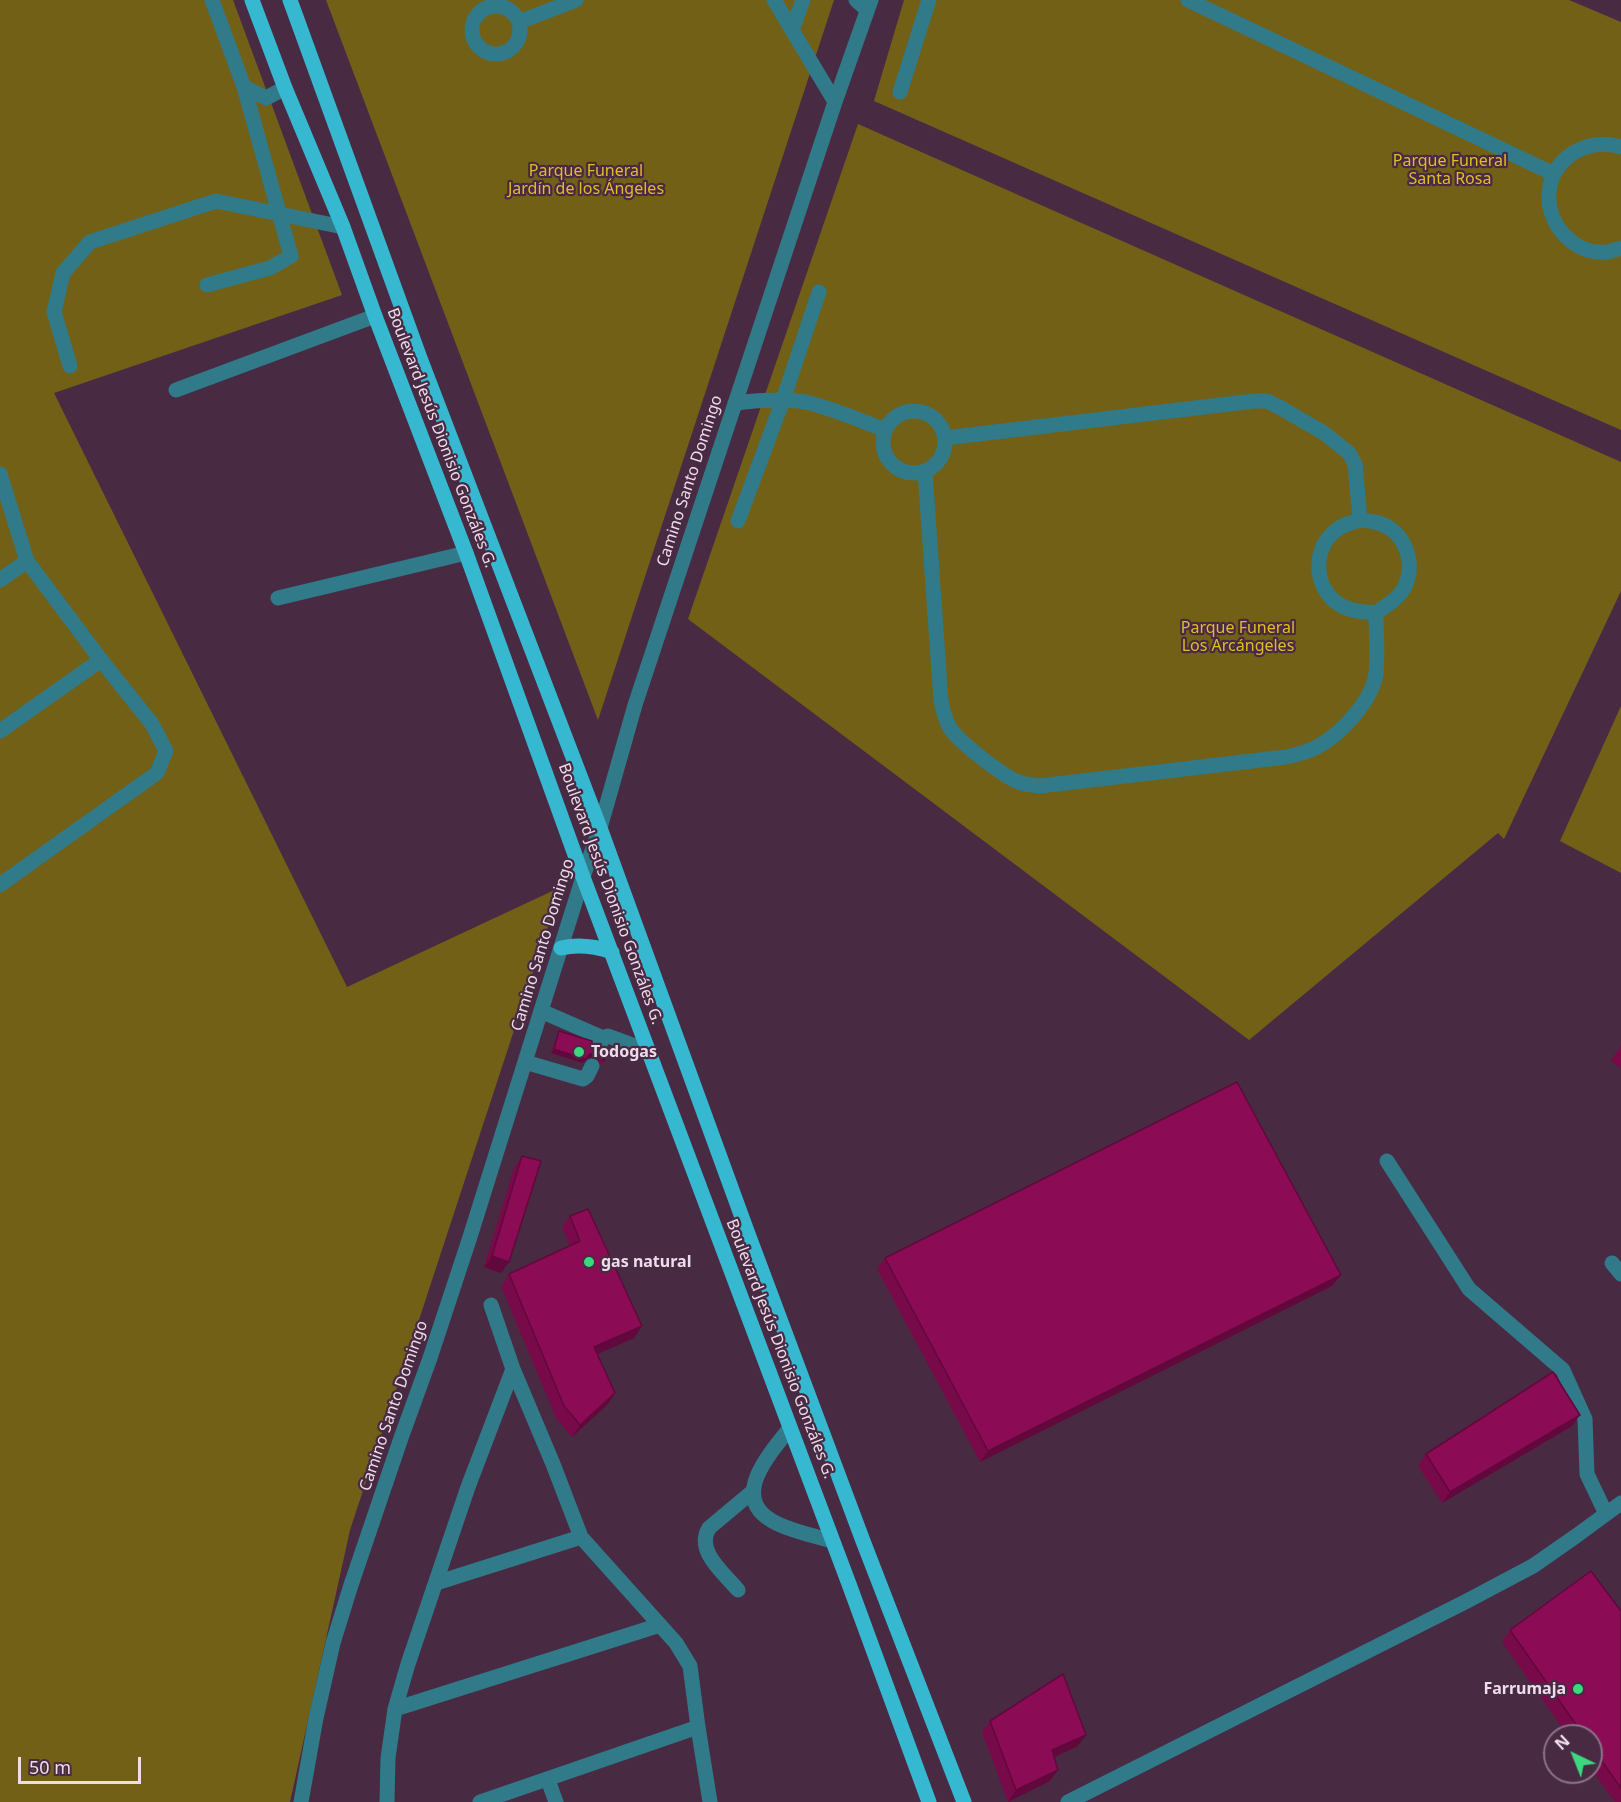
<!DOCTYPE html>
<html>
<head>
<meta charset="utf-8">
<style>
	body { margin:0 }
	#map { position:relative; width:1621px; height:1802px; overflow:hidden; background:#482b43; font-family:"Noto Sans",sans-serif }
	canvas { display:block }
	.north { position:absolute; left:1543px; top:1724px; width:60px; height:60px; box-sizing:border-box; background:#482b43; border:2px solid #8a7286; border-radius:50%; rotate:317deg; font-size:16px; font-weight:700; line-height:24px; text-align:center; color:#eedcea }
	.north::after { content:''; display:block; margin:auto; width:21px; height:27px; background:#3cd77e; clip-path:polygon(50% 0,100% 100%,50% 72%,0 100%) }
	.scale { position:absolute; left:18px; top:1757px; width:123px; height:27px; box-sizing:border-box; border:3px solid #eedcea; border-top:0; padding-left:8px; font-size:18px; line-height:21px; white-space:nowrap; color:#eedcea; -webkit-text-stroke:4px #482b43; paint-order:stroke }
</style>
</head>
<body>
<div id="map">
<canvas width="1621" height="1802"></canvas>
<div class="north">N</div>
<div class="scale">50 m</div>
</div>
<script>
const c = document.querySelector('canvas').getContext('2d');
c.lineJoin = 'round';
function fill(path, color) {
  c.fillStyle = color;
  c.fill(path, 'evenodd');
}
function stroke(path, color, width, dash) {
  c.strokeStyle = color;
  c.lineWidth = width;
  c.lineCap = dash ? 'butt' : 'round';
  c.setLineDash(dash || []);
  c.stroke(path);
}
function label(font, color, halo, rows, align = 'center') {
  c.font = font + ' "Noto Sans",sans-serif';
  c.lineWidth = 4.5;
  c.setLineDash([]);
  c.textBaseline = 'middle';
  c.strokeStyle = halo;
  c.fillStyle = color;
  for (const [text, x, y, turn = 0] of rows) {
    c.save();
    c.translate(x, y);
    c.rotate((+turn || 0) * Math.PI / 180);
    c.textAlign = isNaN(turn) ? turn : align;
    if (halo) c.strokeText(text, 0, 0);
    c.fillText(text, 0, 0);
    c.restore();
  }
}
fill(new Path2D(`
	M0,0h233l109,295 -288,98 293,594 214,-100 -211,643 -60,272h-290z
	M326,0h508l-236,720z
	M904,0h665l52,22v408l-747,-329z
	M858,124l763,338v129l-117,248 -6,-6 -249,207 -561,-421z
	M1621,706v167l-61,-32z`), '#736017');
stroke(new Path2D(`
	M212,0l32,87 22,11 19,-10
	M774,0l61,102
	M856,0l11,10
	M1188,0l366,174
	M472 30a24 24 0 1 1 48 0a24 24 0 1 1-48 0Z
	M519,22l57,-22
	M792,30l11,-30
	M900,92l29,-92
	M1621,147c-32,-11 -70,11 -72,46 -2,32 25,62 58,59 5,-1 10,-3 14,-4
	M207,285l63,-17 21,-12 -47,-169
	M70,366l-16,-54 9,-39 27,-31 126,-41 127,26
	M176,390l199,-74
	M735,403c24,-3 47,-5 70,-1 27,6 54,18 80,28
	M883 442a31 31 0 1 1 62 0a31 31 0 1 1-62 0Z
	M945,438l309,-37h13l14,7 43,25 25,20 6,11 5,56
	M925,472l16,229c2,9 4,19 9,27 9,14 55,50 71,55 6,2 12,2 19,3l246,-29c10,-2 21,-5 31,-10 23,-12 56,-47 59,-74 2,-20 0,-41 0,-60
	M0,474l27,87 74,99 51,64 14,27 -9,22 -157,112
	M1360,520c10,1 22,2 31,9 16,12 23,35 15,55 -5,13 -19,21 -30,29 -11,-1 -22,-1 -32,-6 -29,-13 -34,-55 -10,-75 7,-7 16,-9 26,-12z
	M738,521l45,-121 36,-108
	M0,580l27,-19
	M278,598l188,-45
	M0,731l101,-71
	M541,1011l62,27
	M598,1048l5,-10 5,-2 41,15
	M525,1062l58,17 4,-3 5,-10
	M1387,1161l82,128 94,81 22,49 2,55 19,40
	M1612,1263l9,11
	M491,1305l22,64 40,95 28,73 95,106 14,23 8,61 12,75
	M790,1428c-22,28 -63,72 -12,96 17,8 37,12 54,17
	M436,1583l145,-46
	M738,1590c-14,-17 -43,-39 -29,-62l43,-36
	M395,1709l265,-84
	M548,1780l8,22
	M301,1802l15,-84 17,-75 18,-58 50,-147 29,-80 39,-118 114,-363 17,-49 35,-123 200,-603 36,-102
	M387,1802l1,-44 7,-49 13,-45 60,-177 45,-118
	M480,1802l218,-75
	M1068,1802l397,-200 68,-36 43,-30 45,-33`), '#317a89', 15);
stroke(new Path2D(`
	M252,0l33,88 58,139 32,89 91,237 117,324 266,707 80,218
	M290,0l130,358 180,470 147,403 116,310 101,261
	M561,948c18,-4 33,-2 51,4`), '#36b8d0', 15);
fill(new Path2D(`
	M559,1031l35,26 -7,1 -4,5 -32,-10 6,-18z
	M1621,1046v23l-10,-9z
	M599,1054l5,7 -2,4 -6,-8z
	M522,1156l-21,117 -17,-6 30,-99z
	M570,1216l72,110 -8,12 -37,16 18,39 -8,12 -35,32 -16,-19 -55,-132 8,-12 61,-28 -8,-19z
	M885,1258l456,17 -9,11 -352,176 -103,-193z
	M1572,1426l-130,77 -24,-37 8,-12z
	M1621,1611v191h-6l-24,-33v-33h-23l-66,-94 8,-12z
	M990,1721l88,25 -24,11 -4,24 -42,21 -26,-70z`), '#780a49');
fill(new Path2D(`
	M554,1049l42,4 -2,4 -7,1 -4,5 -32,-10z
	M492,1256l17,6 -8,11 -17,-6z
	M1341,1275l-9,11 -352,176 8,-11z
	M642,1326l-8,12 -48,21 8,-12z
	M615,1393l-8,12 -35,32 8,-12z
	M1580,1415l-8,11 -130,77 8,-11z
	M1086,1735l-8,11 -34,16 8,-12z
	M1058,1770l-8,11 -42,21 8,-12z`), '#61083c');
const building = new Path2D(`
	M559,1031l33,10v8l4,4 -6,1 -5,5 -31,-10z
	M608,1050l-4,11 -5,-7z
	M1237,1082l104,193 -353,176 -103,-193z
	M522,1156l19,5 -32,101 -17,-6z
	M588,1209l54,117 -48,21 21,46 -35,32 -16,-19 -55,-132 71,-33 -10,-25z
	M1553,1372l27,43 -130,77 -24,-38z
	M1591,1571l30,40v177l-30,-42v-10h-7l-74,-106z
	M1063,1674l23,61 -34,15 6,20 -42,20 -26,-69z`);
fill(building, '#8b0c55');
stroke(building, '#61083c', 1.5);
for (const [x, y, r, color] of [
	[579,1052,6,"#3cd77e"],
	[589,1262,6,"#3cd77e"],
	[1578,1689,6,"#3cd77e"]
]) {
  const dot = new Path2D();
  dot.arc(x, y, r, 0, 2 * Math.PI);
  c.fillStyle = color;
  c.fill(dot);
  stroke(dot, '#482b43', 2);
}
label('16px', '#e3bc25', '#482b43', [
	["Parque Funeral",1450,161],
	["Santa Rosa",1450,179],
	["Parque Funeral",586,171],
	["Jardín de los Ángeles",586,189],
	["Parque Funeral",1238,628],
	["Los Arcángeles",1238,646]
]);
label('16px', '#eedcea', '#482b43', [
	["Boulevard Jesús Dionisio Gonzáles G.",441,438,69],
	["Camino Santo Domingo",690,481,-72],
	["Boulevard Jesús Dionisio Gonzáles G.",610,894,70],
	["Camino Santo Domingo",543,945,-73],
	["Boulevard Jesús Dionisio Gonzáles G.",780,1349,69],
	["Camino Santo Domingo",394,1406,-71]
]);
label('bold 16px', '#eedcea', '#482b43', [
	["Todogas",591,1052],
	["gas natural",601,1262],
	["Farrumaja",1566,1689,"right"]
], 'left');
</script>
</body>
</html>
